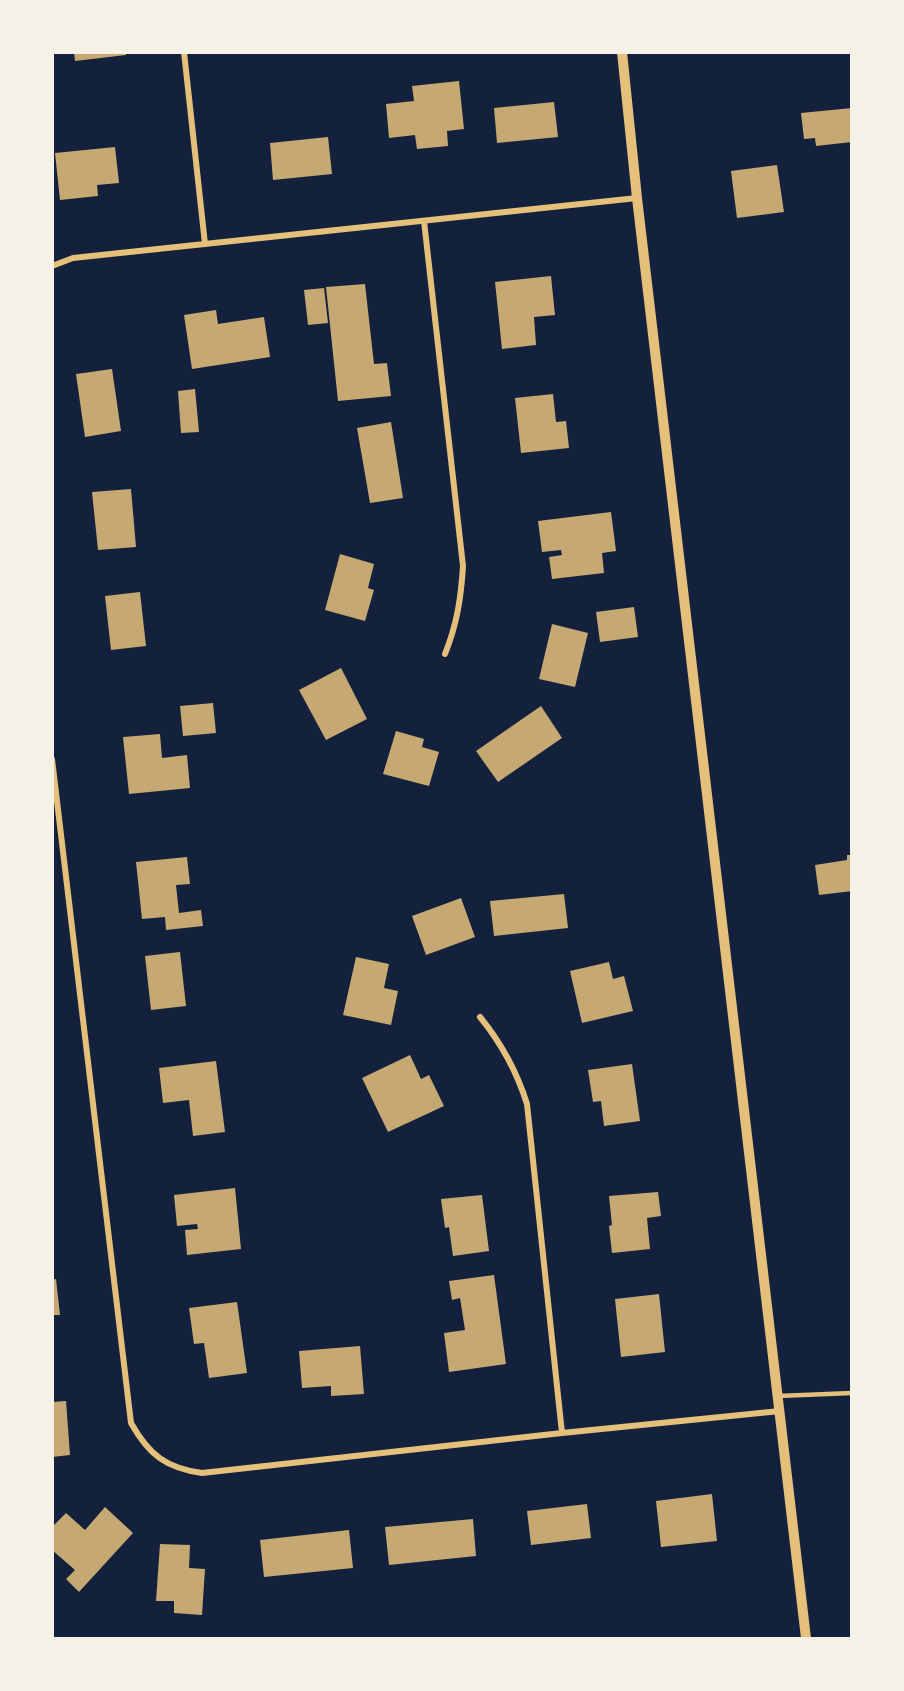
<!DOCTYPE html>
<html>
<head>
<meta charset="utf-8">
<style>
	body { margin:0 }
	#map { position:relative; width:904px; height:1691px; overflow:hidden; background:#14213d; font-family:Helvetica,sans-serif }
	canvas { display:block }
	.frame { position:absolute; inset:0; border:54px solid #f6f1e7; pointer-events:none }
</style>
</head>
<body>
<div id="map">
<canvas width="904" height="1691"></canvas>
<div class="frame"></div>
</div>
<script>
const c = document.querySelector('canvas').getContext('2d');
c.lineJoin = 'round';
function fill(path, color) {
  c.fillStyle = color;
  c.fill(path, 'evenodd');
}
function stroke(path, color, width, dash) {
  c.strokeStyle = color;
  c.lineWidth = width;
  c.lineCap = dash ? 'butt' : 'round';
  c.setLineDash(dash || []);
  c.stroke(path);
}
fill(new Path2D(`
	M74,52h52v3l-51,6z
	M459,81l5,48 -17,2 1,15 -31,3 -2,-14 -26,3 -3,-34 28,-3 -2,-15z
	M554,102l4,35 -61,6 -3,-35z
	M852,108v34l-36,4 -1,-8 -11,1 -3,-26z
	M328,137l4,37 -59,6 -3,-37z
	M115,147l4,36 -22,2 1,11 -38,4 -5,-47z
	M777,165l7,47 -47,6 -6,-47z
	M551,276l4,39 -21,2 2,28 -34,4 -7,-67z
	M365,284l9,80 13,-1 4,33 -53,5 -12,-114z
	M324,288l4,35 -20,2 -4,-35z
	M216,310l2,14 46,-7 6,40 -78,12 -8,-54z
	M112,369l9,62 -36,6 -9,-63z
	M195,389l4,43 -18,1 -3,-42z
	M553,394l3,28 10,-1 3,27 -48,5 -6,-55z
	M391,422l12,76 -33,5 -13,-75z
	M131,489l5,58 -38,3 -6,-58z
	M611,512l5,39 -14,2 2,20 -52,6 -3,-22 13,-2 -1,-5 -19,2 -4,-31z
	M340,554l34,10 -6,24 6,2 -9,31 -40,-11z
	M140,592l6,54 -35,4 -6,-54z
	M634,607l4,30 -38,5 -4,-30z
	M552,624l36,9 -13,54 -36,-8z
	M341,668l26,51 -41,21 -27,-50z
	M213,703l3,30 -33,3 -3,-30z
	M541,706l21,32 -64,44 -22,-31z
	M396,731l28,8 -2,8 17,5 -10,34 -46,-12z
	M160,734l2,24 25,-3 3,33 -61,6 -6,-57z
	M847,855h5v36l-33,4 -4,-30 32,-5z
	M187,857l3,27 -14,1 3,28 22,-3 2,16 -37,4 -1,-13 -23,2 -6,-57z
	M564,894l4,34 -74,8 -4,-35z
	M461,898l14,39 -49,18 -14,-39z
	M180,952l6,54 -35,4 -6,-54z
	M356,957l33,7 -5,24 14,3 -7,34 -48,-10z
	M609,962l4,17 11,-3 9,35 -51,12 -12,-52z
	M410,1055l11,24 8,-4 15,31 -56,26 -26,-54z
	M216,1061l9,71 -32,4 -4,-36 -26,3 -4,-35z
	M632,1064l8,57 -36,5 -3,-25 -8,1 -5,-32z
	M235,1188l6,61 -54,6 -2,-25 13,-1 -1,-5 -20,2 -3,-31z
	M658,1192l3,24 -14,2 3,31 -38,4 -3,-27 3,-1 -3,-29z
	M482,1195l7,56 -36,5 -4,-29 -4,1 -4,-29z
	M494,1275l12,89 -57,8 -5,-39 21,-3 -5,-32 -8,2 -3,-19z
	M56,1279l4,36h-8v-35z
	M659,1294l6,58 -44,5 -6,-58z
	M237,1302l10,71 -38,5 -5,-35 -10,1 -5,-36z
	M360,1346l4,48 -33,2v-10l-29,2 -3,-37z
	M66,1401l4,54 -18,2v-55z
	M712,1494l5,47 -56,6 -5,-46z
	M587,1504l4,34 -60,7 -4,-34z
	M105,1507l28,26 -54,59 -13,-13 9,-9 -23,-20v-23l14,-14 19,17z
	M473,1519l3,37 -87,9 -4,-38z
	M349,1530l4,38 -89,9 -4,-37z
	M160,1544l30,1 -1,23 16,1 -3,46 -28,-2v-12h-18z`), '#c6a872');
stroke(new Path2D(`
	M778,1396l74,-3`), '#e5c07b', 4.5);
stroke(new Path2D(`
	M184,52l21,192
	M424,221l39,345c-2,32 -6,58 -18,88
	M52,266l21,-8 564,-60
	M52,759l79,664c18,32 35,45 71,50l360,-40 218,-22
	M480,1017c22,27 37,55 47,87l35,329`), '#e5c07b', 6);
stroke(new Path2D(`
	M622,52l15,146 169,1440`), '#e5c07b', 10);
</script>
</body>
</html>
